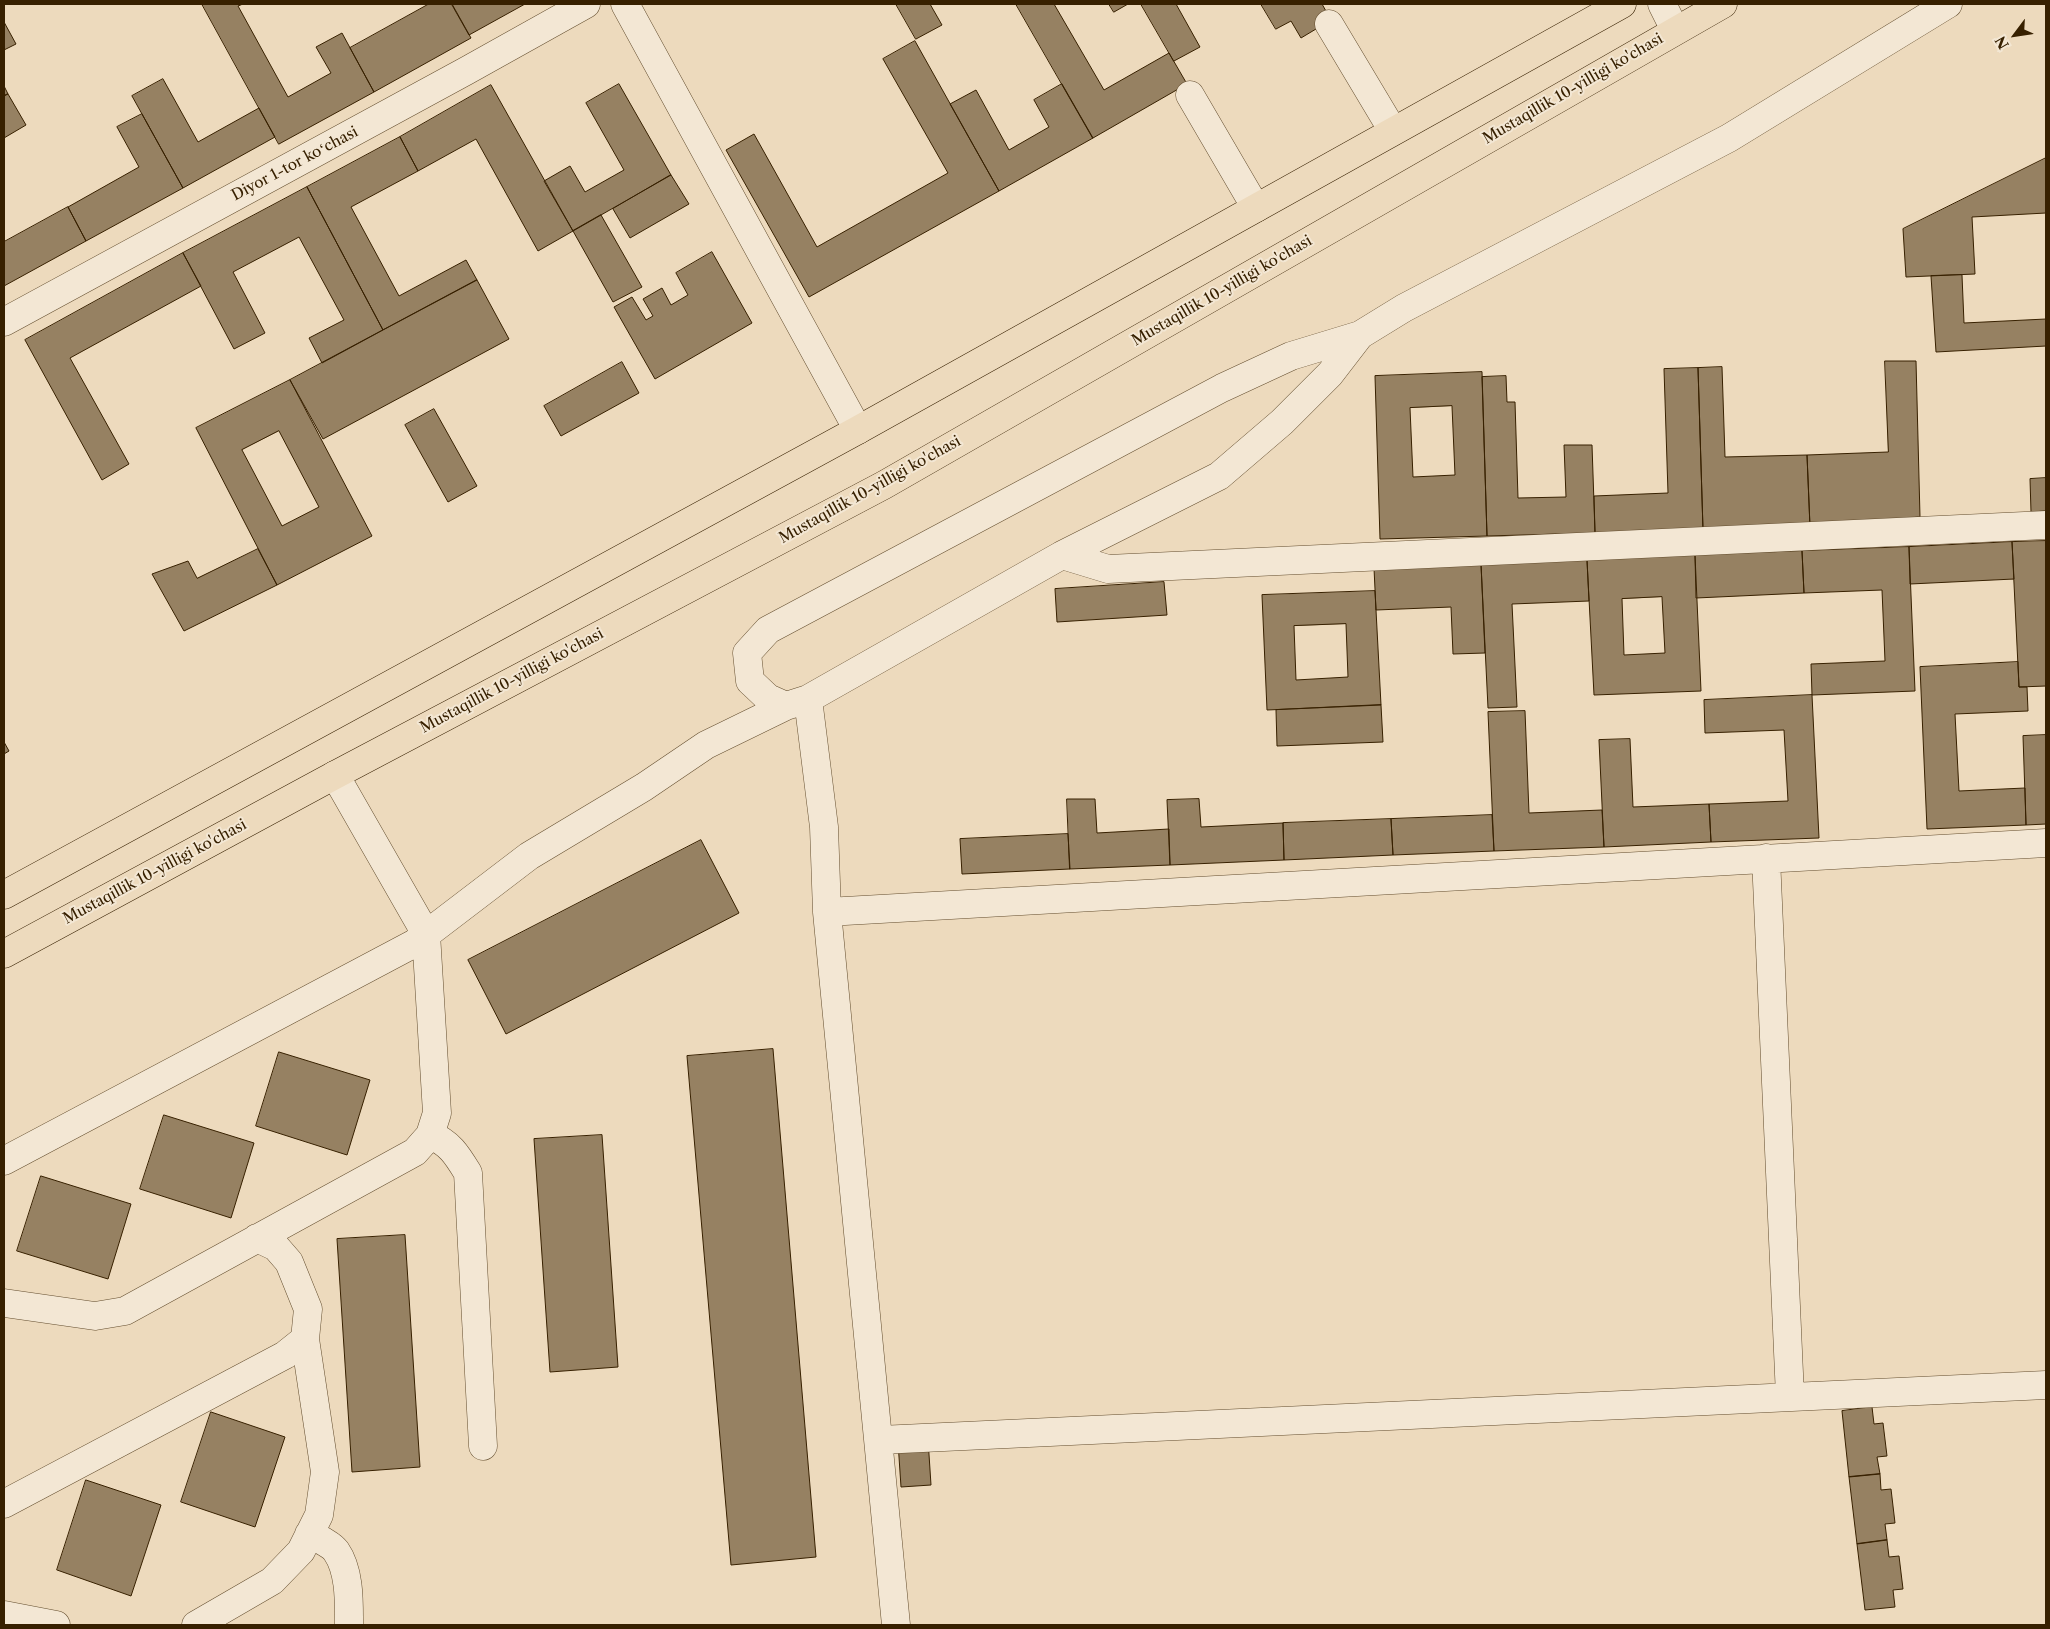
<!DOCTYPE html>
<html>
<head>
<meta charset="utf-8">
<style>
	body { margin:0 }
	#map { position:relative; width:2050px; height:1629px; overflow:hidden; background:#eddabd; font-family:"Libre Caslon Text",serif }
	canvas { display:block }
	.frame { position:absolute; inset:0; border:5px solid #372000; pointer-events:none }
	.north { position:absolute; left:1990px; top:10px; width:50px; height:50px; -webkit-text-stroke:4px #f3e7d4; paint-order:stroke; rotate:239deg; font-size:14px; font-weight:700; line-height:20px; text-align:center; color:#372000 }
	.north::after { content:''; display:block; margin:auto; width:18px; height:22px; background:#372000; clip-path:polygon(50% 0,100% 100%,50% 72%,0 100%) }
</style>
</head>
<body>
<div id="map">
<canvas width="2050" height="1629"></canvas>
<div class="frame"></div>
<div class="north">N</div>
</div>
<script>
const c = document.querySelector('canvas').getContext('2d');
c.lineJoin = 'round';
function fill(path, color) {
  c.fillStyle = color;
  c.fill(path, 'evenodd');
}
function stroke(path, color, width, dash) {
  c.strokeStyle = color;
  c.lineWidth = width;
  c.lineCap = dash ? 'butt' : 'round';
  c.setLineDash(dash || []);
  c.stroke(path);
}
function label(font, color, halo, rows, align = 'center') {
  c.font = font + ' "Libre Caslon Text",serif';
  c.lineWidth = 4;
  c.setLineDash([]);
  c.textBaseline = 'middle';
  c.strokeStyle = halo;
  c.fillStyle = color;
  for (const [text, x, y, turn = 0] of rows) {
    c.save();
    c.translate(x, y);
    c.rotate((+turn || 0) * Math.PI / 180);
    c.textAlign = isNaN(turn) ? turn : align;
    if (halo) c.strokeText(text, 0, 0);
    c.fillText(text, 0, 0);
    c.restore();
  }
}
const building = new Path2D(`
	M202,4h41l-5,2 50,91 43,-24 -15,-26 26,-14 32,59 -95,52z
	M429,4h23l19,34 -97,54 -24,-44z
	M455,4h70l-56,31 -17,-30z
	M896,4h34l12,21 -26,14z
	M1016,4h38l50,86 65,-37 18,31 -94,54z
	M1109,4h19l-14,8z
	M1141,4h35l24,43 -26,14z
	M1261,4h61l9,16 -30,18 -10,-17 -15,8z
	M4,22l12,22 -12,6z
	M915,41l84,150 -190,106 -83,-147 28,-16 63,113 131,-74 -65,-114z
	M163,79l35,63 61,-34 16,29 -92,51 -51,-92z
	M619,84l52,91 -98,56 -29,-50 26,-15 15,26 39,-22 -38,-67z
	M1062,84l31,54 -94,53 -49,-87 26,-14 33,60 40,-23 -15,-27z
	M491,85l82,146 -35,20 -62,-112 -58,32 -18,-34z
	M4,86l4,8 -4,2z
	M8,94l18,31 -22,13v-42z
	M142,114l41,74 -97,53 -18,-34 71,-40 -22,-40z
	M400,137l18,34 -67,36 48,89 67,-36 11,20 -94,50 -76,-143z
	M2046,158v55l-74,4 3,57 -69,3 -3,-48z
	M671,175l18,29 -59,34 -17,-29z
	M307,187l76,143 -61,33 -13,-25 35,-18 -45,-83 -66,35 32,61 -31,16 -51,-96z
	M68,207l18,34 -82,45v-44z
	M601,215l41,72 -29,15 -40,-71z
	M712,252l40,71 -97,56 -41,-72 18,-10 14,23 7,-4 -10,-17 19,-11 9,17 17,-10 -12,-22z
	M183,253l18,33 -131,72 59,106 -27,16 -77,-140z
	M1962,275l2,48 82,-4v27l-110,6 -5,-76z
	M477,280l32,59 -186,100 -33,-59z
	M1885,361h31l4,156 -110,10 -3,-72 81,-3z
	M622,362l17,31 -78,43 -17,-30z
	M1722,367l3,90 82,-2 3,72 -107,3 -5,-162z
	M1698,368l5,162 -108,3 -1,-37 74,-3 -4,-124z
	M1482,372l5,164 -107,3 -5,-163zM1452,406l3,69 -42,2 -3,-69z
	M1506,376l1,26h8l3,96 48,-1 -2,-52h28l3,88 -108,3 -5,-159z
	M290,380l82,156 -95,49 -81,-157zM279,431l40,76 -37,19 -40,-76z
	M434,409l43,77 -29,16 -43,-77z
	M2046,478v33l-15,1 -1,-33z
	M2046,541v145l-27,1 -7,-145z
	M2012,542l2,37 -104,5 -1,-37z
	M1909,547l6,144 -103,4 -1,-31 74,-3 -3,-71 -78,3 -2,-42z
	M258,549l19,36 -93,46 -32,-57 36,-13 9,17z
	M1802,551l2,42 -108,5 -1,-43z
	M1695,555l6,136 -107,4 -7,-135zM1662,597l3,56 -41,2 -2,-56z
	M1587,560l2,41 -77,3 5,103 -29,1 -7,-144z
	M1481,564l4,89 -32,1 -2,-47 -75,3 -2,-42z
	M1164,582l3,33 -110,7 -2,-33z
	M1375,591l6,114 -114,5 -5,-115zM1346,624l2,53 -52,3 -2,-54z
	M2018,662l1,25h8l1,24 -73,3 4,77 66,-3 1,37 -99,4 -7,-162z
	M1812,695l7,143 -108,4 -2,-38 79,-3 -4,-71 -79,3 -1,-33z
	M1381,705l2,37 -106,4 -1,-36z
	M1525,711l4,102 73,-3 2,37 -110,4 -6,-139z
	M2046,735v89l-20,1 -3,-89z
	M1630,739l3,68 76,-3 2,38 -107,5 -5,-107z
	M4,742l5,9 -5,3z
	M1067,799h28l2,34 72,-4 1,36 -100,4z
	M1199,799l2,28 82,-4 1,37 -114,5 -3,-65z
	M1492,815l2,36 -101,4 -2,-36z
	M1391,819l2,36 -109,5 -1,-37z
	M1068,834l2,35 -108,5 -2,-35z
	M701,840l38,73 -233,121 -38,-74z
	M773,1049l43,508 -85,8 -44,-509z
	M279,1052l91,28 -23,75 -91,-29z
	M164,1115l90,28 -23,75 -91,-29z
	M602,1135l16,232 -68,5 -16,-233z
	M41,1176l90,28 -23,75 -91,-28z
	M405,1235l15,232 -68,5 -15,-233z
	M1872,1407l2,17 9,-1 4,33 -10,1 3,17 -31,3 -7,-66z
	M211,1412l74,25 -30,90 -74,-25z
	M928,1439l3,46 -30,2 -3,-45z
	M1880,1474l1,16 10,-1 4,34 -10,1 2,16 -30,4 -8,-67z
	M86,1480l75,25 -30,91 -74,-26z
	M1887,1540l2,17 10,-1 4,33 -10,1 2,17 -30,3 -8,-66z`);
fill(building, '#968162');
stroke(building, '#372000', 1);
const minor = new Path2D(`
	M625,4l233,426
	M1662,4l13,26
	M1329,24l64,107
	M1190,95l66,113
	M4,322l462,-251 120,-67
	M1062,555l157,-79 63,-54 48,-48 30,-39 44,-27 325,-170 219,-134
	M808,699l254,-144 46,14 938,-44
	M786,706l-18,-8 -18,-17 -3,-28 21,-23 454,-242 69,-32 69,-21
	M1766,858l24,538
	M827,912l1219,-69
	M430,1135c20,8 27,20 38,38l15,273
	M4,1161l411,-218 114,-87 115,-69 62,-42 80,-39 22,-7 16,128 3,85 69,713
	M4,1303l91,13 30,-5 290,-159 15,-17 7,-22 -11,-179 -91,-159
	M880,1440l1166,-55
	M4,1504l281,-149 20,-16 3,-30 -19,-47 -13,-15 -19,-9
	M309,1534c8,4 22,10 27,17 14,20 13,51 13,74
	M4,1615l52,10
	M196,1625l76,-44 29,-30 18,-36 6,-43 -20,-133`);
const major = new Path2D(`
	M4,895l854,-465 764,-426
	M4,954l331,-179 549,-290 839,-481`);
stroke(minor, '#644e2f', 29);
stroke(major, '#372000', 29);
stroke(minor, '#f3e7d4', 28);
stroke(major, '#eddabd', 28);
label('15px', '#372000', '#f3e7d4', [
	["Mustaqillik 10-yilligi ko'chasi",1573,89,-30],
	["Diyor 1-tor koʻchasi",295,164,-28],
	["Mustaqillik 10-yilligi ko'chasi",1222,291,-30],
	["Mustaqillik 10-yilligi ko'chasi",870,490,-29],
	["Mustaqillik 10-yilligi ko'chasi",512,681,-28],
	["Mustaqillik 10-yilligi ko'chasi",155,872,-28]
]);
</script>
</body>
</html>
